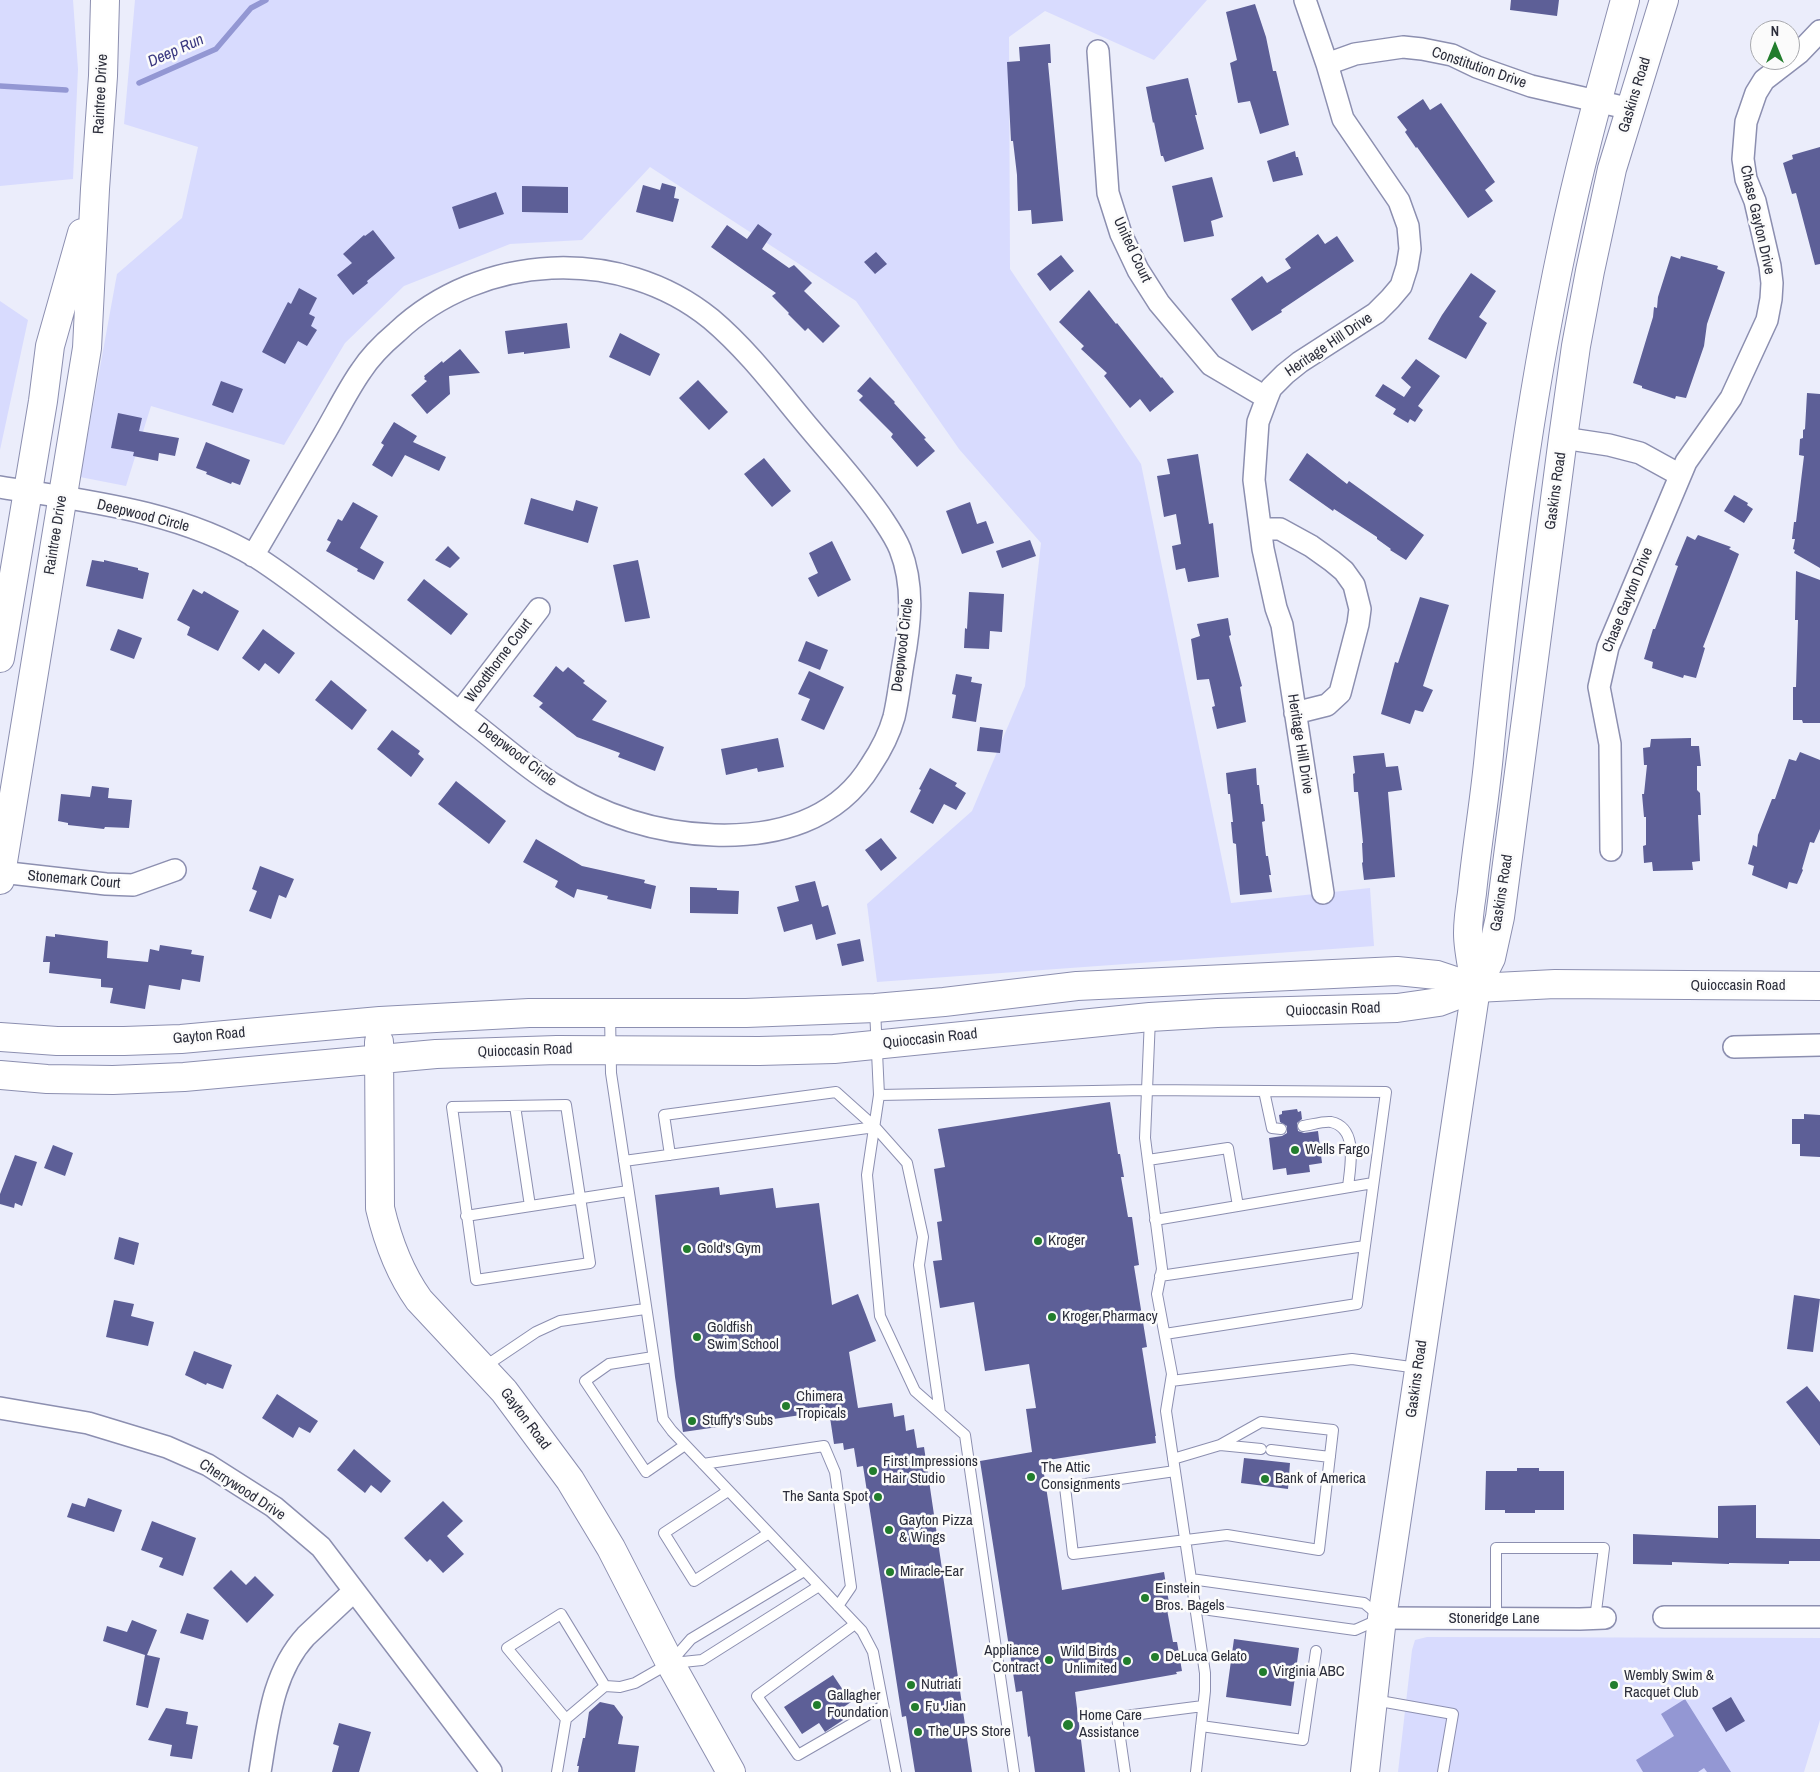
<!DOCTYPE html>
<html>
<head>
<meta charset="utf-8">
<style>
	body { margin:0 }
	#map { position:relative; width:1820px; height:1772px; overflow:hidden; background:#ebedfb; font-family:"Archivo Narrow",sans-serif }
	canvas { display:block }
	.north { position:absolute; left:1750px; top:20px; width:50px; height:50px; box-sizing:border-box; background:#fbfbfb; border:1px solid #a8a9ae; border-radius:50%; rotate:0deg; font-size:14px; font-weight:700; line-height:20px; text-align:center; color:#2b2d3a }
	.north::after { content:''; display:block; margin:auto; width:18px; height:22px; background:#227d2d; clip-path:polygon(50% 0,100% 100%,50% 72%,0 100%) }
</style>
</head>
<body>
<div id="map">
<canvas width="1820" height="1772"></canvas>
<div class="north">N</div>
</div>
<script>
const c = document.querySelector('canvas').getContext('2d');
c.lineJoin = 'round';
function fill(path, color) {
  c.fillStyle = color;
  c.fill(path, 'evenodd');
}
function stroke(path, color, width, dash) {
  c.strokeStyle = color;
  c.lineWidth = width;
  c.lineCap = dash ? 'butt' : 'round';
  c.setLineDash(dash || []);
  c.stroke(path);
}
function label(font, color, halo, rows, align = 'center') {
  c.font = font + ' "Archivo Narrow",sans-serif';
  c.lineWidth = 5;
  c.setLineDash([]);
  c.textBaseline = 'middle';
  c.strokeStyle = halo;
  c.fillStyle = color;
  for (const [text, x, y, turn = 0] of rows) {
    c.save();
    c.translate(x, y);
    c.rotate((+turn || 0) * Math.PI / 180);
    c.textAlign = isNaN(turn) ? turn : align;
    if (halo) c.strokeText(text, 0, 0);
    c.fillText(text, 0, 0);
    c.restore();
  }
}
fill(new Path2D(`
	M0,0h73l5,69 -5,110 -73,7z
	M135,0h1072l-53,60 -109,-49 -36,26 1,232 131,195 90,439 139,-15 4,58 -497,36 -10,-78 105,-93 53,-125 16,-143 -82,-94 -103,-148 -206,-134 -68,73 -72,4 -106,42 -59,57 -61,102 -133,-39 -25,80 -46,-9 37,-203 65,-56 16,-71 -74,-23z
	M0,301l28,19 -28,130z
	M1427,1637l393,1v82l-16,52h-406l14,-122 3,-10z`), '#d8dbfe');
fill(new Path2D(`
	M1685,1699l46,73h-24l-3,-4 -6,4h-55l-7,-12 38,-24 -13,-22z`), '#9397d3');
stroke(new Path2D(`
	M139,83l77,-34 35,-41 15,-8
	M0,86l66,4`), '#9397d3', 5.5);
fill(new Path2D(`
	M1511,0h48l-2,16 -47,-6z
	M1255,4l11,33 7,34h3l13,54 -29,9 -10,-33 -12,2 -8,-40 7,-3 -11,-48z
	M1050,44l1,19h-3l15,158 -31,3 -1,-14 -13,1 -1,-36 -4,-34h-2l-4,-79 13,-1 -1,-14z
	M1188,78l9,37h-2l9,34 -39,13 -2,-6h-2l-7,-34 -1,1 -7,-36z
	M1423,99l7,11 11,-7 54,79 -10,8 8,11 -25,17 -51,-71 -1,1 -11,-16 2,-2 -10,-13z
	M1820,147v117l-5,1 -19,-72 -4,1 -9,-31 10,-4 -1,-4z
	M1295,151l1,6h2l5,18 -30,7 -6,-21z
	M1212,177l11,40 -12,4 3,15 -30,6 -12,-56z
	M662,183l14,4 -2,11 5,1 -6,23 -37,-10 7,-27 17,5z
	M522,186l46,1v26l-46,-1z
	M496,192l8,22 -45,15 -7,-22z
	M758,224l14,10 -10,15 27,19 5,-3 18,18 -8,8 36,35 -17,17 -15,-15 -3,3 -17,-17 1,-1 -17,-17 4,-3 -65,-46 16,-22 20,14z
	M373,230l22,28 -28,23 1,2 -15,12 -16,-20 15,-12 -9,-9 21,-19 1,1z
	M1318,234l7,10 12,-8 17,25 -73,49 1,2 -30,19 -21,-32 31,-23 5,7 24,-15 -6,-9z
	M876,252l11,12 -12,10 -11,-12z
	M1061,255l13,16 -24,20 -13,-17z
	M1671,256l9,3 1,-3 37,10 -1,3 8,3 -18,52 -3,22 -18,52 -10,-2 -1,3 -33,-11v-2l-9,-3 20,-66 1,-10 3,1 1,-11z
	M1471,273l25,18 -17,26 8,6 -21,36 -38,-20 14,-24z
	M299,288l18,10 -8,16 6,3 -4,9 6,4 -10,16 -9,-5 -13,23 -23,-12 26,-50 3,2z
	M1089,290l27,34 1,-1 44,55 1,-1 12,15 -24,20 -10,-13 -10,9 -26,-32 3,-3 -26,-24 3,-3 -25,-24z
	M567,323l3,25 -46,6v-2l-16,2 -3,-23z
	M620,333l40,21 -10,22 -41,-19z
	M460,349l20,24 -31,3 1,18 -23,20 -16,-19 16,-14 -3,-2 1,-1 -1,-2 18,-15 1,2z
	M1416,359l24,17 -22,30 5,4 -8,12 -5,-3 -2,4 -15,-9 3,-5 -21,-13 8,-12 21,13 7,-10 -10,-9z
	M870,377l25,25 -1,1 32,35 -2,1 11,12 -18,16 -26,-30 2,-3 -34,-34 4,-4 -6,-5z
	M698,380l30,32 -19,18 -30,-32z
	M221,381l22,8 -10,24 -21,-8z
	M1807,393l13,1v174l-26,-15 1,-3 -2,-1 2,-10h-3l2,-17h2l8,-66 -5,-1 1,-16 3,-1v-8l2,-1z
	M118,413l24,5 -3,13 40,7 -4,18 -16,-3 -1,8 -25,-5 1,-4 -23,-4z
	M394,422l23,14 -4,6 33,15 -7,14 -34,-16 -13,22 -20,-12 12,-20 -3,-2z
	M206,442l44,18 -10,25 -8,-3 -1,2 -25,-10 1,-2 -11,-4z
	M1307,453l40,31 2,-3 75,54 -18,25 -16,-10 1,-1 -14,-10v-2l-43,-28 -1,2 -44,-31z
	M1198,454l11,70 4,-1 6,54 -31,5 -3,-14 -9,2 -4,-24 9,-2 -5,-30 -12,3 -7,-41 13,-2 -3,-15z
	M764,458l27,33 -19,16 -28,-33z
	M1734,495l14,8 -1,2 6,4 -9,14 -20,-12z
	M531,498l42,13 3,-11 22,7 -10,36 -64,-19z
	M353,502l25,14 -18,32 24,14 -10,18 -17,-9 1,-2 -32,-18 5,-9 -4,-2 11,-21 4,2z
	M970,502l7,22 9,-3 8,22 -32,11 -16,-43z
	M1698,535l33,12 -2,2 10,5 -36,93 2,1 -9,30 -12,-3 -1,3 -31,-10 1,-6 -9,-3 9,-30h2l23,-63 -3,-1 12,-29 8,4z
	M1030,540l6,16 -34,12 -6,-17z
	M832,541l19,39 -33,17 -10,-19 10,-5 -9,-20z
	M448,546l12,12 -10,10 -15,-8z
	M92,560l12,2v-2l34,8v2l11,3 -6,26 -57,-13z
	M638,560l12,58 -25,4 -12,-57z
	M1796,571l24,9v143h-17l-1,-3h-9v-33h3l2,-67h-3z
	M424,579l44,35 -17,21 -44,-35z
	M193,589l9,5 2,-3 35,20 -21,40 -31,-16 3,-8 -13,-7z
	M969,592l35,2 -2,38 -12,-1 -1,18 -25,-1 1,-20 2,1z
	M1420,597l29,8 -26,81 10,4 -10,22 -8,-2 -5,14 -29,-10 14,-52 3,1z
	M1228,618l3,17 -2,1 13,50 -2,1 6,35 -29,7 -5,-22 3,-1 -6,-27 -12,1 -6,-41 9,-3 -3,-12z
	M118,629l24,9 -8,21 -24,-9z
	M263,629l32,24 -16,21 -14,-11 -6,8 -17,-13z
	M806,641l22,9 -8,20 -22,-9z
	M556,666l7,6 5,-5 17,14 -2,2 24,18 -15,19 72,27 -9,24 -37,-14 2,-4 -43,-16 -38,-30 4,-4 -10,-7z
	M809,671l35,16 -20,43 -23,-10 9,-21 -12,-5z
	M956,674l16,3 -1,5 11,2 -6,38 -24,-4 4,-23 -4,-1z
	M331,680l36,30 -15,20 -37,-30z
	M980,727l23,3 -3,23 -23,-2z
	M392,730l28,21 -2,3 6,5 -13,18 -34,-28z
	M778,738l6,29 -26,5 -1,-4 -31,7 -5,-26z
	M1691,738v8h8l2,20h-4v24l3,3 1,22h-3l2,46 -8,1 1,8 -40,1 -1,-9 -8,1 -1,-17 3,-1v-28h-2l-2,-23h2l3,-29h-3l-1,-17 7,-1 1,-8z
	M1800,752l20,8v69l-6,14 -4,-1 -8,27 1,1 -6,14 -8,-2 -2,7 -35,-14 2,-9 -6,-2 5,-19 4,2 1,-12 14,-36h3l14,-40 7,2z
	M1384,753l2,14 12,-1 4,24 -14,2 7,85 -31,3 -2,-17 1,-1 -1,-19h1l-5,-51h-4l-1,-18 2,-1 -2,-17z
	M930,768l27,15 -2,3 11,7 -10,17 -12,-6 -11,20 -23,-12 11,-22 -2,-1z
	M1256,768l1,17h2l2,19h2l2,17 -3,1 4,34h2l3,19h-2l3,17 -32,3 -4,-51 -3,-1 -2,-21h2l-3,-28h-2l-2,-21z
	M456,781l50,40 -17,23 -51,-40z
	M92,786l17,2 -1,10 24,2 -3,28 -24,-1 -1,2 -36,-4v-2l-10,-2 3,-27 29,3z
	M881,838l16,20 -16,13 -16,-21z
	M536,839l46,27 63,14 -1,3 12,3 -5,23 -44,-10 1,-3 -31,-7 -3,9 -19,-11 3,-6 -35,-19z
	M260,866l34,13 -8,19 -7,-3 -8,24 -22,-8 8,-20 -5,-2z
	M815,881l7,26 6,-2 8,29 -20,6 -4,-16 -28,8 -7,-25 22,-6 -4,-15z
	M690,887l27,1v2l22,1 -1,23 -48,-1z
	M55,934l53,7 -1,17 41,4 2,-13 9,2 1,-6 32,5 -1,4 13,2 -4,26 -18,-3 -2,11 -31,-5 -4,24 -35,-6 3,-15 -12,-1v-8l-52,-6 1,-11h-7l3,-26 9,1z
	M860,939l4,22 -22,5 -5,-22z
	M1110,1102l8,52h2l4,23h-3l7,40h4l7,48 -5,1 13,81 -5,1 14,88h-1l1,7 -114,18 20,129 102,-18 5,31 -3,1 7,38h4l5,29 -6,1 1,2 -102,18 10,80h-50l-5,-36 -2,1 -6,-46 -6,1 -36,-231 52,-9 -6,-43 10,-1 -7,-44 -44,7 -11,-69 -34,6 -7,-47 9,-1 -5,-38 5,-1 -8,-52 11,-2 -7,-38z
	M1297,1109l1,3 3,-1 1,8 -5,4 1,8 6,2 14,-2 4,32 -13,2 1,7 -23,3 -1,-7 -13,2 -4,-32 13,-2 5,-3v-7l-7,-4 -1,-7 3,-1v-3z
	M1804,1114l16,1v42l-20,-1v-12h-8v-25h12z
	M53,1145l20,8 -8,23 -21,-8z
	M15,1155l22,7 -15,44 -7,-3 -1,5 -14,-4v-10z
	M719,1187l1,8 53,-7 3,20 43,-5 13,102 26,-11 18,47 -27,11 9,56 34,-5 2,14 10,-2 2,16 8,-2 3,19 7,-1 48,325h-57l-9,-56 -4,1 -39,-251 -6,1 -3,-19 -10,2 -1,-7 -9,1 -5,-33 -146,21 -8,-55 -20,-182z
	M119,1237l20,6 -5,22 -20,-6z
	M1794,1295l26,4 -7,53 -26,-3z
	M114,1300l20,4 -3,12 23,6 -6,24 -42,-9z
	M194,1351l38,14 -9,24 -16,-6 -1,2 -21,-10z
	M1807,1386l13,16v44l-34,-44z
	M277,1394l41,27 -8,12 -11,-6 -6,11 -31,-20z
	M354,1449l37,32 -10,12 -10,-8 -6,8 -28,-23z
	M1244,1458l46,5 -2,26 -47,-6z
	M1517,1468h22v3h25v39h-29v3h-30v-3h-20l1,-39h31z
	M88,1498l34,12 -8,22 -47,-15 5,-14 13,4z
	M443,1501l20,20 -16,15 17,18 -21,19 -13,-14 -3,3 -23,-24z
	M1756,1505v33l64,1v22h-31v3l-60,-1v1l-57,-2v3l-39,-1v-30l85,4v-32z
	M152,1521l44,17 -13,38 -24,-9 4,-9 -22,-8z
	M231,1570l15,15 9,-9 19,19 -27,28 -34,-35z
	M187,1613l22,7 -6,20 -23,-7z
	M132,1620l25,10 -10,25 13,3 -12,50 -12,-3 9,-50 -42,-14 4,-15 20,6z
	M1234,1639l65,9 -8,58 -65,-9z
	M833,1675l18,27 -13,9 5,9 -18,12 -6,-9 -17,11 -18,-27z
	M1731,1697l14,24 -19,11 -14,-24z
	M600,1702l14,3 9,12 -5,27 21,2 -4,26h-57l1,-6h-2l6,-28h2l4,-26z
	M166,1708l22,4 -2,12 12,2 -6,33 -22,-3 2,-11 -24,-5z
	M339,1723l32,9 -12,40h-27l7,-26 -6,-2z`), '#5d5f97');
const lane = new Path2D(`
	M875,1009l4,86 267,-5 240,2 -29,212 -192,30
	M610,1013l1,60 52,346 9,12 190,200 11,21 23,120
	M1150,1018l-5,120 17,131 -5,25 15,80 -6,37 39,262v18l-9,81
	M1264,1091l8,37 9,1
	M879,1095l-12,80 13,141 35,75 50,44 49,337
	M566,1105l24,158 -114,17 -24,-173z
	M515,1106l15,100
	M1303,1126c8,-1 20,-5 28,-4 28,6 19,45 17,65
	M670,1155l-6,-40 172,-23 39,35
	M1148,1160l80,-12 10,58
	M624,1161l251,-34 32,36 16,74 -4,28 21,148
	M466,1216l162,-25
	M1155,1220l218,-37
	M1160,1276l205,-30
	M653,1357l-44,7 -24,17 61,91 39,-27
	M484,1367l52,-35 24,-11 85,-12
	M1171,1381l181,-22 66,9
	M1220,1445l41,4
	M1271,1450l59,7
	M1173,1459l47,-14 41,-23 72,8 -14,120 -92,-15 -154,19 -8,-67 110,-16
	M703,1464l121,-18 11,26 16,115 -13,19
	M728,1491l-64,42 30,48 75,-48
	M1191,1579l173,24 18,15 -27,12 -160,-22
	M1496,1619v-71h108l-9,71
	M855,1624l-98,72 41,59 85,-49
	M673,1663l29,-3 117,-74
	M1374,1700l79,14 -10,58
	M566,1719l39,-33
	M1201,1726l102,14 13,-89
	M557,1772l9,-53 -59,-71 54,-34 44,72 15,1 15,-4 35,-20 21,-24 113,-68
	M1125,1772l-8,-55 86,-11`);
const street = new Path2D(`
	M1305,0l22,64 16,55 56,82 9,25 2,23 -3,18 -6,19 -11,13 -14,14 -76,49 -15,12 -14,14 -4,10 -9,24 -4,58 9,69 13,59 6,17 41,268
	M1098,51l10,142 13,41 17,36 21,33 52,62 56,33
	M1327,64l28,-10 48,-7 19,2 30,6 25,12 54,19 100,23
	M1563,438l46,7 31,8 40,22
	M0,487c86,14 180,24 256,70 33,21 64,46 95,70 39,30 78,61 117,92 28,21 55,46 85,65 48,31 103,49 161,51 62,2 123,-14 157,-70 10,-15 18,-30 23,-48 4,-17 6,-35 9,-53 7,-38 12,-77 -3,-115 -4,-10 -10,-19 -16,-28 -21,-32 -48,-61 -73,-91 -32,-38 -62,-79 -100,-111 -91,-74 -230,-66 -314,13 -13,11 -27,25 -36,39 -14,20 -25,43 -38,65 -23,40 -47,80 -70,120
	M1261,529h19l31,17 21,15 12,10 10,14 6,24 -2,15 -18,69 -13,12 -32,8
	M460,712l79,-103
	M1611,850l-1,-106 -11,-57 9,-40 78,-185 45,-64 36,-78 4,-21 1,-16 -2,-17 -15,-65 -9,-22 -3,-20 3,-37 10,-29 8,-13 35,-27 21,-22
	M0,872l106,12 27,1 42,-15
	M1734,1047l86,-2
	M0,1408l88,15 79,24 41,18 66,42 47,40 170,224
	M1664,1617h156
	M1382,1618l198,1 25,-1
	M260,1772c8,-48 12,-99 46,-136l48,-45`);
const secondary = new Path2D(`
	M0,658l43,-257 7,-55 32,-113
	M0,880l87,-532 8,-159 8,-113 2,-76
	M0,1037l57,4h67l57,-2 199,-18 149,-8h217l129,-5 69,-6 133,-16 320,-15 40,4 39,13
	M379,1042l1,166c8,34 19,64 39,92l85,91 66,89 41,68 59,115 61,109
	M0,1075l47,4 66,1 71,-3 252,-23 121,-4 202,1 75,-2 316,-32 67,-4 180,-5 42,-6 37,-14 79,-4 265,2`);
const primary = new Path2D(`
	M1476,988c-3,-18 -8,-37 -8,-55 0,-13 2,-27 4,-40 5,-50 14,-100 18,-150 17,-168 38,-334 73,-499 17,-82 40,-163 62,-244
	M1365,1772l17,-154 94,-630 15,-30 9,-41 63,-479 13,-92 14,-75 22,-102 52,-169`);
stroke(lane, '#8c8fb0', 12);
stroke(street, '#8c8fb0', 24);
stroke(secondary, '#8c8fb0', 30);
stroke(primary, '#8c8fb0', 30);
stroke(lane, '#fff', 10);
stroke(street, '#fff', 21);
stroke(secondary, '#fff', 28);
stroke(primary, '#fff', 28);
for (const [x, y, r, color] of [
	[1295,1150,5,"#227d2d"],
	[1038,1241,5,"#227d2d"],
	[687,1249,5,"#227d2d"],
	[1052,1317,5,"#227d2d"],
	[697,1337,5,"#227d2d"],
	[786,1406,5,"#227d2d"],
	[692,1421,5,"#227d2d"],
	[873,1471,5,"#227d2d"],
	[1031,1477,5,"#227d2d"],
	[1265,1479,5,"#227d2d"],
	[878,1497,5,"#227d2d"],
	[889,1530,5,"#227d2d"],
	[890,1572,5,"#227d2d"],
	[1145,1598,5,"#227d2d"],
	[1155,1657,5,"#227d2d"],
	[1049,1660,5,"#227d2d"],
	[1127,1661,5,"#227d2d"],
	[1263,1672,5,"#227d2d"],
	[911,1685,5,"#227d2d"],
	[1614,1685,5,"#227d2d"],
	[817,1705,5,"#227d2d"],
	[915,1707,5,"#227d2d"],
	[1068,1725,6,"#227d2d"],
	[918,1732,5,"#227d2d"]
]) {
  const dot = new Path2D();
  dot.arc(x, y, r, 0, 2 * Math.PI);
  c.fillStyle = color;
  c.fill(dot);
  stroke(dot, '#fbfbfb', 2);
}
label('15px', '#2b2d3a', '#fbfbfb', [
	["Constitution Drive",1479,68,19],
	["Raintree Drive",101,94,-87],
	["Gaskins Road",1635,95,-73],
	["Chase Gayton Drive",1757,220,77],
	["United Court",1132,250,65],
	["Heritage Hill Drive",1329,345,-34],
	["Gaskins Road",1556,491,-82],
	["Deepwood Circle",143,516,14],
	["Raintree Drive",56,535,-81],
	["Chase Gayton Drive",1628,600,-68],
	["Deepwood Circle",903,645,-83],
	["Woodthorne Court",499,661,-53],
	["Heritage Hill Drive",1300,744,81],
	["Deepwood Circle",517,755,37],
	["Stonemark Court",74,880,5],
	["Gaskins Road",1502,893,-81],
	["Quioccasin Road",1738,986],
	["Quioccasin Road",1333,1010,-2],
	["Gayton Road",209,1036,-5],
	["Quioccasin Road",930,1039,-6],
	["Quioccasin Road",525,1051,-2],
	["Gaskins Road",1417,1379,-82],
	["Gayton Road",525,1419,53],
	["Cherrywood Drive",242,1490,33],
	["Stoneridge Lane",1494,1619]
]);
label('15px', '#2b2d3a', '#fbfbfb', [
	["Wells Fargo",1305,1150],
	["Kroger",1048,1241],
	["Gold's Gym",697,1249],
	["Kroger Pharmacy",1062,1317],
	["Goldfish",707,1328],
	["Swim School",707,1345],
	["Chimera",796,1397],
	["Tropicals",796,1414],
	["Stuffy's Subs",702,1421],
	["First Impressions",883,1462],
	["Hair Studio",883,1479],
	["The Attic",1041,1468],
	["Consignments",1041,1485],
	["Bank of America",1275,1479],
	["The Santa Spot",868,1497,"right"],
	["Gayton Pizza",899,1521],
	["& Wings",899,1538],
	["Miracle-Ear",900,1572],
	["Einstein",1155,1589],
	["Bros. Bagels",1155,1606],
	["Appliance",1039,1651,"right"],
	["Contract",1039,1668,"right"],
	["Wild Birds",1117,1652,"right"],
	["Unlimited",1117,1669,"right"],
	["DeLuca Gelato",1165,1657],
	["Virginia ABC",1273,1672],
	["Wembly Swim &",1624,1676],
	["Racquet Club",1624,1693],
	["Nutriati",921,1685],
	["Gallagher",827,1696],
	["Foundation",827,1713],
	["Fu Jian",925,1707],
	["Home Care",1079,1716],
	["Assistance",1079,1733],
	["The UPS Store",928,1732]
], 'left');
label('italic 16px', '#3a3880', '#fbfbfb', [
	["Deep Run",176,51,-24]
]);
</script>
</body>
</html>
